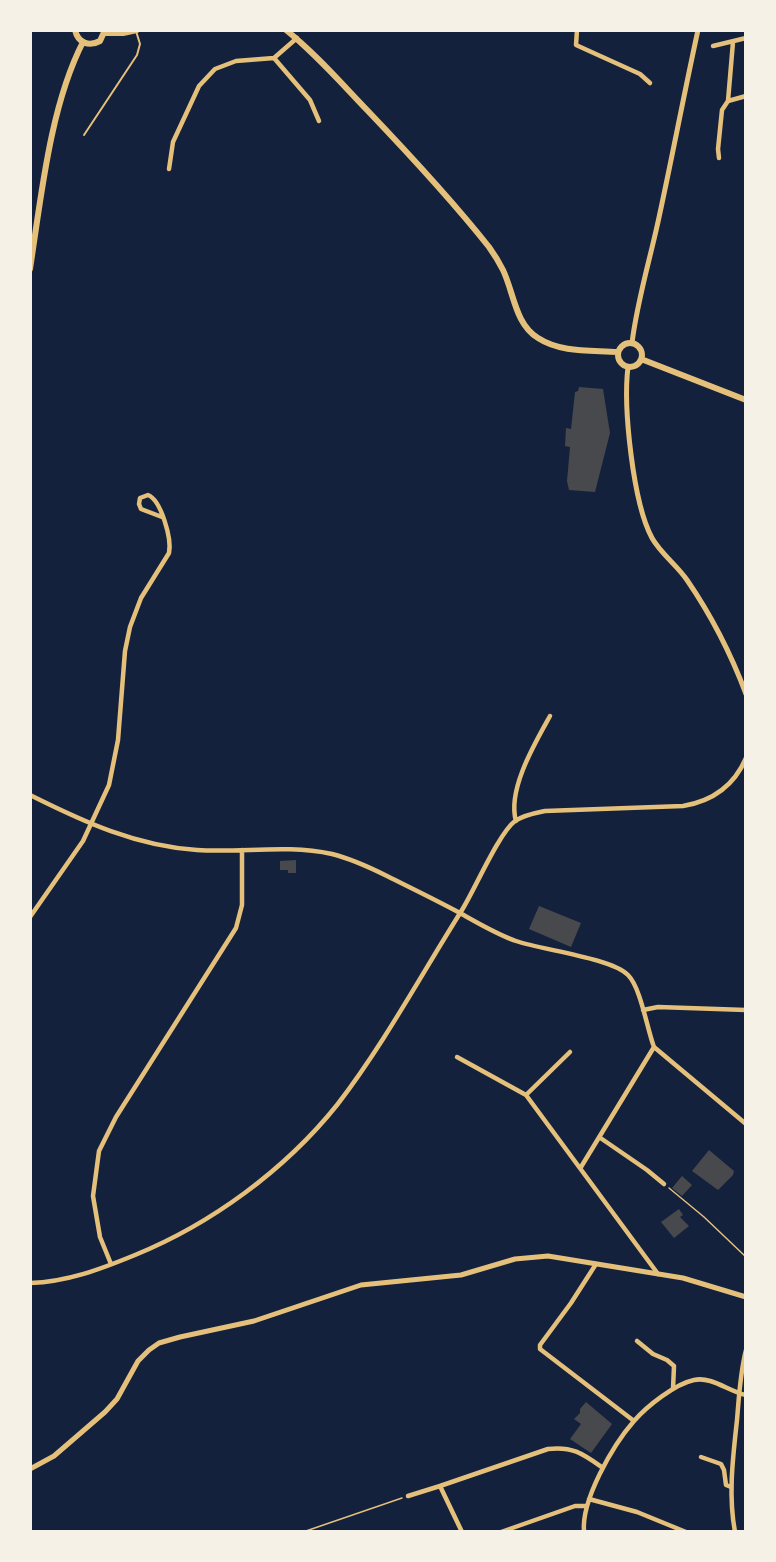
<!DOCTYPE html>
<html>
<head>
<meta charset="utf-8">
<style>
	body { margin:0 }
	#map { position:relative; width:776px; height:1562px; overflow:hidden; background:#14213d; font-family:Jost,sans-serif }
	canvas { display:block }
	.frame { position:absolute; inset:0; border:32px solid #f6f1e7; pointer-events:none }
</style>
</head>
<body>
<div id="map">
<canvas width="776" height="1562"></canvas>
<div class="frame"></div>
</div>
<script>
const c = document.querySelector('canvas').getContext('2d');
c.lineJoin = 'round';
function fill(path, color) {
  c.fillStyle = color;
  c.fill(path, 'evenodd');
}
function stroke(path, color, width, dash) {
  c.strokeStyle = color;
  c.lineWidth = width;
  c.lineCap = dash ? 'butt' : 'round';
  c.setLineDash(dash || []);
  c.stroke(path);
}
fill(new Path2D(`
	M579,387l24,2 7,44 -15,59 -26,-2 -2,-9 3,-34 -5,-1 1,-18 5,1 4,-37 3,-1z
	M296,860v13h-8v-3h-8v-9z
	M539,906l42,17 -10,24 -42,-18z
	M709,1150l25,21 -1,4 -15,15 -26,-19z
	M682,1176l10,9 -10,11 -10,-8z
	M679,1209l4,6 -3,2 9,9 -15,12 -13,-16z
	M586,1402l26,22 -21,29 -21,-14 11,-15 -7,-5 6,-6v-4z`), '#48494c');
stroke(new Path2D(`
	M669,1188l35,29 42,40
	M303,1532l99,-34`), '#e5c07b', 1.5);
stroke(new Path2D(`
	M84,135l53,-80 3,-11 -4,-13`), '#e5c07b', 2);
stroke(new Path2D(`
	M577,30l-1,15 64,29 10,9
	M713,46l33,-8
	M274,58l36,42 9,21
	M728,101l18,-5
	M719,158l-1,-9 4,-39 6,-9 5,-59
	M169,169l4,-27 26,-56 16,-17 21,-8 38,-3 23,-20
	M30,795c54,27 106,51 167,55 46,3 89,-6 135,4 20,5 37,13 55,22 24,12 49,24 73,37 18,10 36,21 56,28 26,9 95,17 112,34 13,13 19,54 26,72l-73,120
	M516,821c-9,-31 19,-78 34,-105
	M30,917l53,-76 26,-56 9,-45 7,-89 5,-24 11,-29 28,-45c3,-14 -8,-53 -21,-58l-8,3 -1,6 2,5 21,8
	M643,1010l15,-3 88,3
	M654,1047l92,77
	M457,1057l69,38 132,179
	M526,1095l44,-43
	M599,1137l48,33 17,14
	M111,1264l-11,-27 -7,-41 6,-45 17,-34 120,-189 6,-23v-55
	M596,1264l-25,39 -31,42v4l94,72
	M30,1283c37,-1 71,-14 105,-28 76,-31 150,-85 202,-150 47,-61 84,-130 125,-195 13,-21 37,-77 53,-89 9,-6 20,-8 30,-10l138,-5c30,-5 51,-20 63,-48
	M637,1341l16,13 14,6 7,6 -1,23
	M701,1457l20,7 3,6 2,15 5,2
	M408,1496l32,-10
	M589,1499l48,13 49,20
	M462,1532l-22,-46 108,-37c25,-3 35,5 55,19
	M501,1532l74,-26h12
	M584,1532c-3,-32 29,-87 50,-111 13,-15 41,-37 60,-41 18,-4 35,12 52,15
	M735,1532c-7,-37 -2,-75 2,-112 2,-23 3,-47 9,-70`), '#e5c07b', 4.5);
stroke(new Path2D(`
	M632,343c5,-41 17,-80 26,-121 14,-64 26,-128 40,-192
	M628,367c-5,40 5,136 24,171 9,16 25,27 35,42 24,35 44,74 59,114
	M30,1469l24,-13 51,-44 12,-13 21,-38 11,-11 10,-7 21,-6 74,-16 107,-36 100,-10 54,-16 33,-3 135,22 63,19`), '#e5c07b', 5);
stroke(new Path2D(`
	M75,30c3,13 14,17 25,11l5,-11
	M286,30c30,24 55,53 81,80 42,44 84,89 122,137 5,7 10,15 14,23 11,23 12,54 35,68 23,15 53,12 80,14
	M105,33h18l14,-3
	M30,269c11,-71 20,-163 53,-227
	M618 355a12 12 0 1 1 24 0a12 12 0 1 1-24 0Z
	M641,359l105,41`), '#e5c07b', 6);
</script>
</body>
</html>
